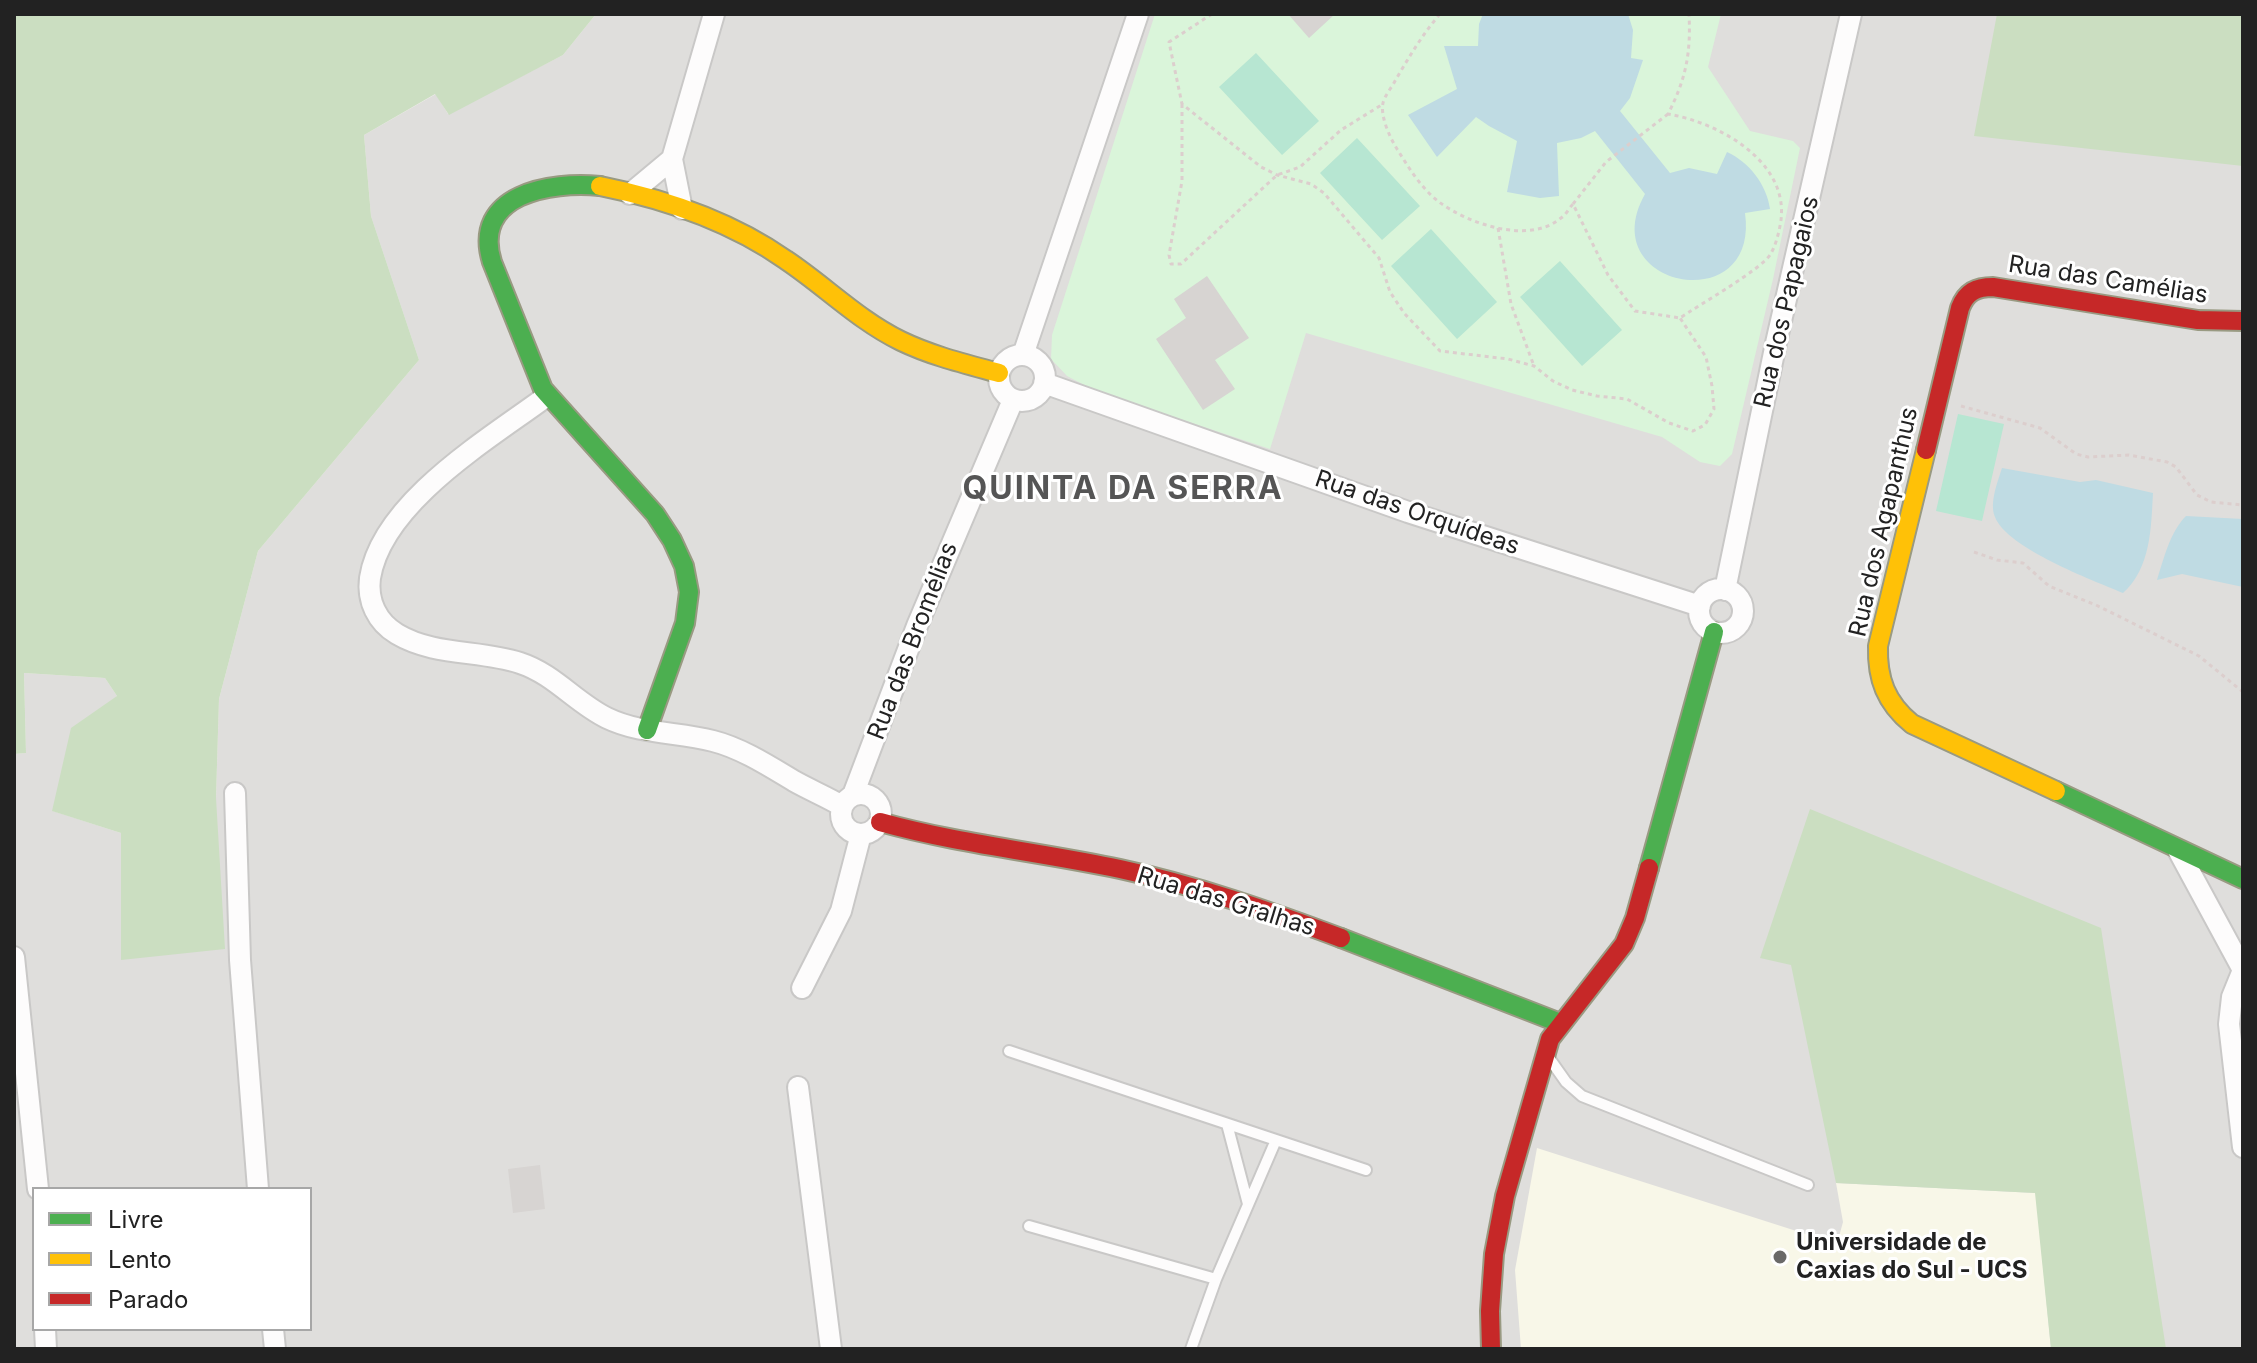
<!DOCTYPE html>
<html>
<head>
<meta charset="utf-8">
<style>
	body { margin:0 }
	#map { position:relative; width:2257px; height:1363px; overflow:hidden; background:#f0eeeb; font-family:Inter,sans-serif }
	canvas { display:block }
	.frame { position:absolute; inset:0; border:16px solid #222; pointer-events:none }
	.legend { position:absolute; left:32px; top:1187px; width:280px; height:144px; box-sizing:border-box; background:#fff; border:2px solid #a7a7a7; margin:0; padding:10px 14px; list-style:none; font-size:24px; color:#222 }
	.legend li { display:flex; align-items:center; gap:16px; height:40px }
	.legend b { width:40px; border:2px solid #a7a7a7 }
</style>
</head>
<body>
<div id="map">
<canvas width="2257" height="1363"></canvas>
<div class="frame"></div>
<ul class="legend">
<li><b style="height:10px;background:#4caf50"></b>Livre</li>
<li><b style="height:10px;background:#ffc107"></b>Lento</li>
<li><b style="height:10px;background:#c62828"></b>Parado</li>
</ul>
</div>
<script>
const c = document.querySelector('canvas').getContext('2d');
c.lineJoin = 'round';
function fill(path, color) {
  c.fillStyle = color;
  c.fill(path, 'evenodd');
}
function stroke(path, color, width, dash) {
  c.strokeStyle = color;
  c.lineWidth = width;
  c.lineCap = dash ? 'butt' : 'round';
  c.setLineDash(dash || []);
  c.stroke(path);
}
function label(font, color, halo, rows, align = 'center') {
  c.font = font + ' Inter,sans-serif';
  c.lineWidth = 6;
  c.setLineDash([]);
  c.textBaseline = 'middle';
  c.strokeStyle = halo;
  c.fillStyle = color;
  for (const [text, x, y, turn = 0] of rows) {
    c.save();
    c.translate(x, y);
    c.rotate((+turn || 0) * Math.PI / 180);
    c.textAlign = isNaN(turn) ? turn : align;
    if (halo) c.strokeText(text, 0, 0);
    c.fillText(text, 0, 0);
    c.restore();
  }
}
fill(new Path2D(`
	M596,14h1647v1335h-2229v-595l12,-1 -2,-80 81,5 12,18 -64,115 68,22v127l95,-162 3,-99 39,-148 161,-191 -48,-144 -7,-81 72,-41 12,20 115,-59zM34,1189h276v140h-276z`), '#dfdedc');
fill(new Path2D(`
	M1537,1148l300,96 6,-22 -7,-39 200,10 15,156h-530l-6,-79z`), '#f8f7e8');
fill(new Path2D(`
	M14,14h582l-33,41 -114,60 -14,-21 -71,41 7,81 48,144 -161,191 -39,148 -3,99 9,151 -104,11v-127l-69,-22 19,-83 46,-32 -12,-18 -81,-5 2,80 -12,1z
	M1997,14h246v152l-269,-30z
	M1810,809l291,119 65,421h-115l-16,-156 -199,-10 -45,-218 -31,-7z`), '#cbdec1');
fill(new Path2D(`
	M1155,14h566l-13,53 42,64 43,10 7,7 -27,131 -41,175 -12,12 -20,-4 -38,-25 -356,-104 -36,116 -174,-58 -29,-15 -16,-17 1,-24z`), '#daf5da');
fill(new Path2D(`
	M1256,53l63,68 -37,34 -63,-68z
	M1357,138l63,68 -38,34 -62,-67z
	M1431,229l66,73 -40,37 -66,-73z
	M1560,261l62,69 -40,36 -62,-69z
	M1958,414l46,10 -22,97 -46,-10z`), '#b7e6d2');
fill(new Path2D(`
	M1483,14h145l5,16 -2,28 12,2 -13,38 -10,13 50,62 19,-5 28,6 10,-22c22,10 40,33 43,57l-25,4c15,107 -153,75 -100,-19l-50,-63 -14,7 -24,5 2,53 -19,2 -33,-6 10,-51 -28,-15 -13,-9 -39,40 -29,-42 49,-26 -13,-43h34l1,-22z
	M2002,468l78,14 16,-2 57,13c-2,35 -2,75 -30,100 -31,-13 -116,-45 -128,-76 -6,-14 3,-36 7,-49z
	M2186,516l57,3v68l-61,-13 -25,6c7,-22 13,-48 29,-64z`), '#bfdbe3');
fill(new Path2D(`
	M1288,14h47l-26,24z
	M1207,276l42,62 -34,22 20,29 -32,21 -47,-71 30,-21 -12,-19z
	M540,1165l5,44 -32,4 -5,-44z`), '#d7d4d2');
const lane = new Path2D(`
	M1009,1051l357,119
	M1549,1058l17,24 16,14 226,89
	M1227,1124l21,80
	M1029,1226l187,53
	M1191,1349l25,-70 60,-139`);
const street = new Path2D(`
	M630,194l42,-35
	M682,209l-10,-50 42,-145
	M999 378a23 23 0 1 1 46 0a23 23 0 1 1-46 0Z
	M1023,355l115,-341
	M1044,383l364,129 292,94
	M547,396c-58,43 -165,106 -177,182 -3,23 7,44 27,56 37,22 83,16 123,29 34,11 56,40 87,55 33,16 71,14 106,23 28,7 56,25 81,40 16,9 33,16 48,25
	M1699 611a22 22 0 1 1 44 0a22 22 0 1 1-44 0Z
	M1725,590l51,-247 75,-329
	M235,793l5,167 18,229
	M841 814a20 20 0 1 1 40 0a20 20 0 1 1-40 0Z
	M853,795l64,-169 96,-226
	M2178,850l65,120
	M14,957l24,232
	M2243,970l-11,27 -3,27 14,123
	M802,988l39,-77 20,-77
	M798,1087l33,262
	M45,1329l1,20
	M273,1329l2,20`);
const fast = new Path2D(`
	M600,186c-49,-5 -129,8 -108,76l51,127 112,125 17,26 12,26 5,26 -4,31 -38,107
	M2056,791l187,88
	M1649,868l65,-236
	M1341,938l219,85`);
const slow = new Path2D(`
	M600,186c65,13 132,36 186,74 39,26 72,60 115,81 31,15 65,23 98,32
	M1926,450l-48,196c-1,33 8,57 34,78l144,67`);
const jam = new Path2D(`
	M1926,450l34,-142c6,-16 16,-21 33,-21l205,33 45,1
	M880,822c79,22 160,30 240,47 75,16 149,42 221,69
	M1491,1349l-1,-38 4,-57 11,-58 45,-157 74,-95 11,-26 14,-50`);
stroke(lane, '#c9c8c7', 14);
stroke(street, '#c9c8c7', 24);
stroke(fast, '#999a82', 22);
stroke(slow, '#999a82', 22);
stroke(jam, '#999a82', 22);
stroke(new Path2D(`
	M1212,14l-43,28 13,62 79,63 16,8 34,9 13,9 55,65 11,34 14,21 36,38 68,8 26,7 19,15 19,9 25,6 30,3 42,24 24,8 12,-6 9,-16 -2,-23 -6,-29 -26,-39
	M1440,14c-18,21 -31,43 -45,67 -3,6 -10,14 -12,22 -3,13 7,35 14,46 12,19 24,39 42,53 30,22 90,43 122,16 5,-3 8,-10 12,-14l35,71 27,36 45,7c19,-13 80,-48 90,-63 5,-8 8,-19 10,-29 13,-62 -59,-103 -112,-112 18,-35 23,-61 21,-100
	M1182,104v77l-13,74 2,9h10l96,-89 23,-8 41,-37 42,-26
	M1573,204l33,-42 62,-48
	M1498,228l13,76 23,62
	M1961,406l79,22 36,26 12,3 41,-2 38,7 9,5 21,28 14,7 32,3
	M1974,552l23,8 26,3 26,23 47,19 103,51 44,36`), '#dccecd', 3, [4, 4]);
stroke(lane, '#fdfcfc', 10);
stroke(street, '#fdfcfc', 20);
stroke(fast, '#4caf50', 18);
stroke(slow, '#ffc107', 18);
stroke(jam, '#c62828', 18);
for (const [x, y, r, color] of [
	[1780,1257,8,"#6a6968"]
]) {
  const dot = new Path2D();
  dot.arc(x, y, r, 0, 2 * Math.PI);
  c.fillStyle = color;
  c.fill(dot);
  stroke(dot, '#fff', 3);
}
label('24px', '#222', '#fff', [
	["Rua das Camélias",2108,280,9],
	["Rua dos Papagaios",1787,302,-77],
	["Rua das Orquídeas",1417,513,19],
	["Rua dos Agapanthus",1884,522,-77],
	["Rua das Bromélias",913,641,-69],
	["Rua das Gralhas",1226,902,17]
]);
label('bold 24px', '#222', '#fff', [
	["Universidade de",1796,1243],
	["Caxias do Sul - UCS",1796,1271]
], 'left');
c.letterSpacing = '2px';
label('bold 32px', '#555', '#fff', [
	["QUINTA DA SERRA",1123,489]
]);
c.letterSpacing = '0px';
</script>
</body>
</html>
